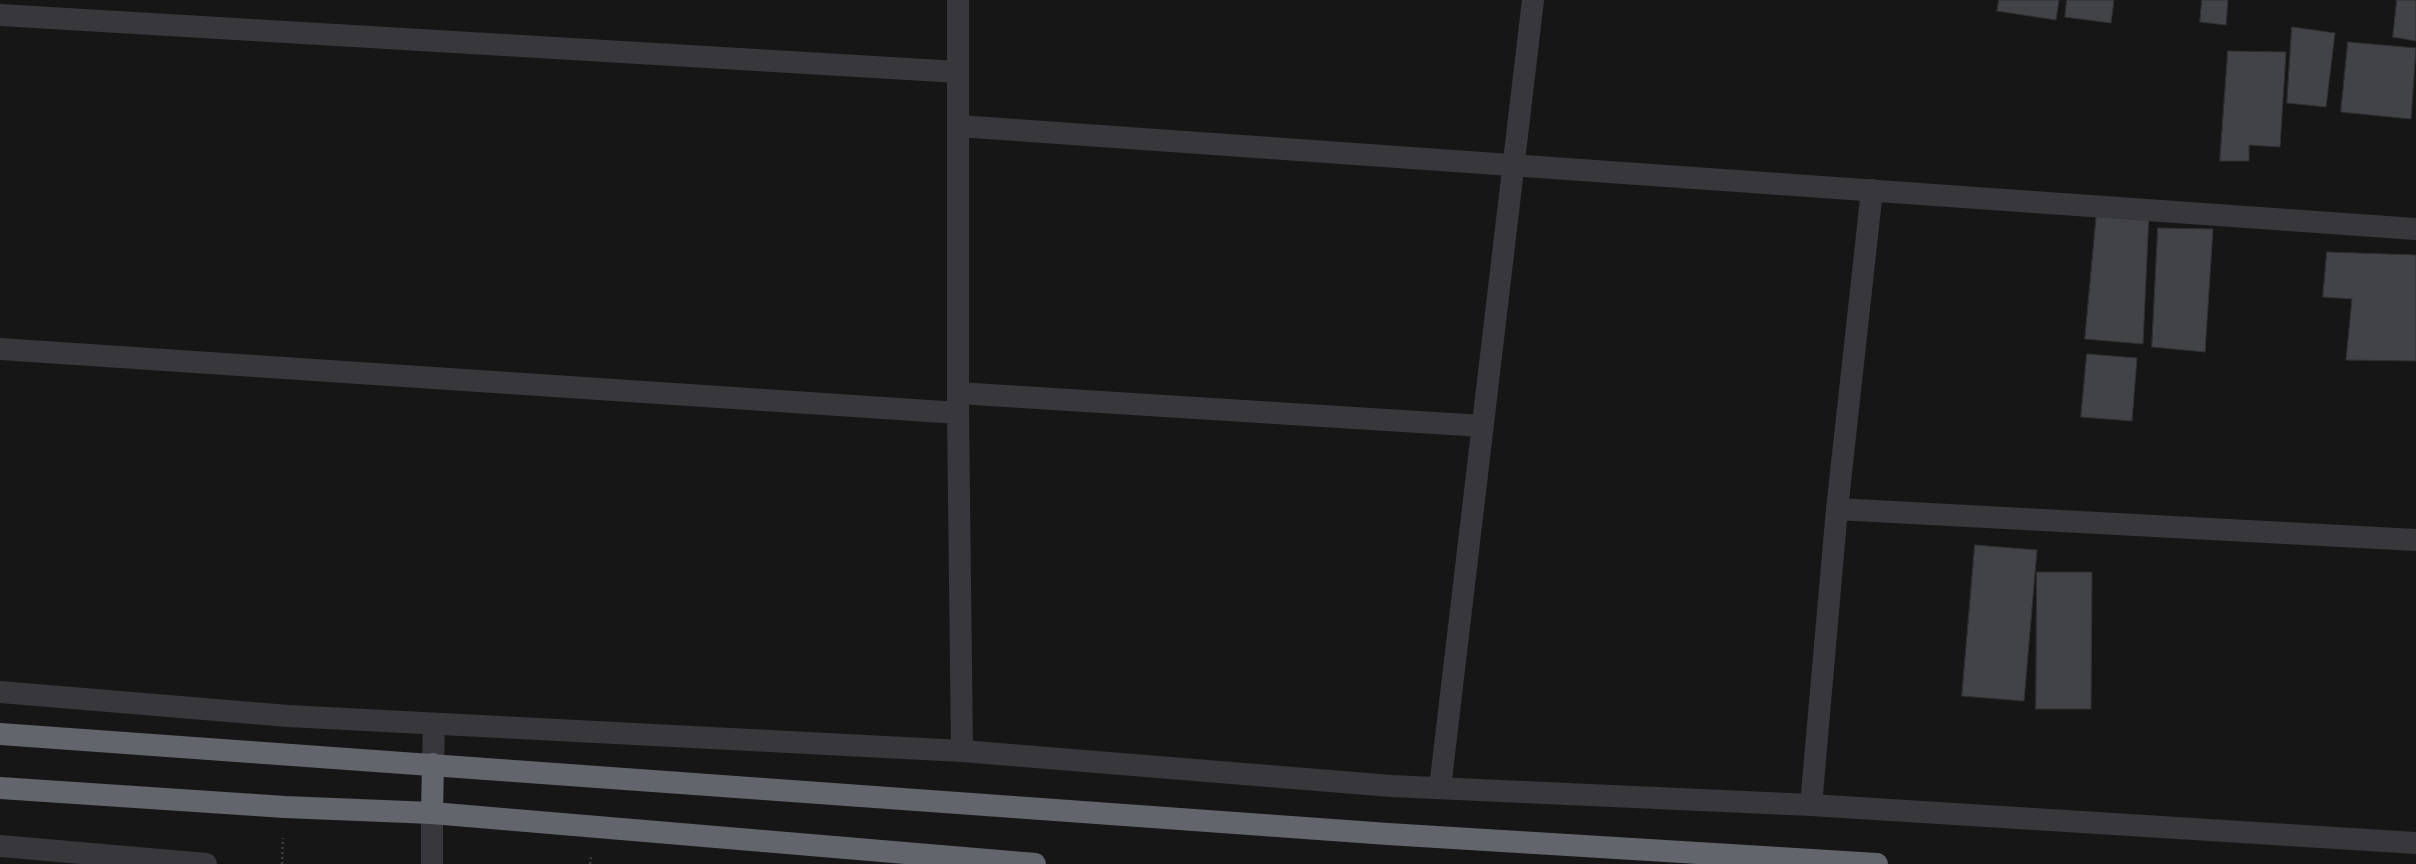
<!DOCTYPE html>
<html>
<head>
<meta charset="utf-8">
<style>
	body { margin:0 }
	canvas { display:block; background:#161617 }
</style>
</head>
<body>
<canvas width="2416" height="864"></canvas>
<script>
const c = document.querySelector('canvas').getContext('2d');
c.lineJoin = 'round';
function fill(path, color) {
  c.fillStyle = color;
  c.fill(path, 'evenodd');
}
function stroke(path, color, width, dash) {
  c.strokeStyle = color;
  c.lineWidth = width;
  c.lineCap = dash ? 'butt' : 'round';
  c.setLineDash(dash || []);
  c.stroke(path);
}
const building = new Path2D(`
	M1999,0h60l-3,20 -59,-9z
	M2067,0h47l-3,23 -46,-6z
	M2202,0h26l-2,25 -26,-3z
	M2397,0h19v41l-23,-4z
	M2292,27l43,6 -9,74 -39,-4z
	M2348,42l68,6 -5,71 -70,-7z
	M2228,51l58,1 -6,95 -31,-2v16h-29z
	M2097,210l52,3 -6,131 -58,-5z
	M2158,228l55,1 -8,123 -53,-5z
	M2327,252l89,3v106l-70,-1 6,-61 -29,-2z
	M2087,354l50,4 -5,63 -51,-4z
	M1975,545l62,5 -13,151 -62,-5z
	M2037,572h55l-1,137h-55z`);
fill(building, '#424347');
stroke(building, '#303033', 1);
stroke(new Path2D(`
	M282,864l1,-26
	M590,864l1,-7`), '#3d3e43', 2.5, [2, 3]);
stroke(new Path2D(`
	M958,0v413l4,338
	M0,15l958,57
	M959,126l1457,103
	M0,349l958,64
	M958,393l524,33
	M1837,509l579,31
	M0,692l288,24 674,35 429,35 420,19 605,38
	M433,764l1,-40
	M1440,788l93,-788
	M1811,805l26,-296 35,-319
	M0,846l206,18
	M432,864v-51`), '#37373c', 22);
stroke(new Path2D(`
	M0,734l1388,100 489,30
	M0,788l285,19 147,6 603,51
	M432,813l1,-49`), '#63656d', 22);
</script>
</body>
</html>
